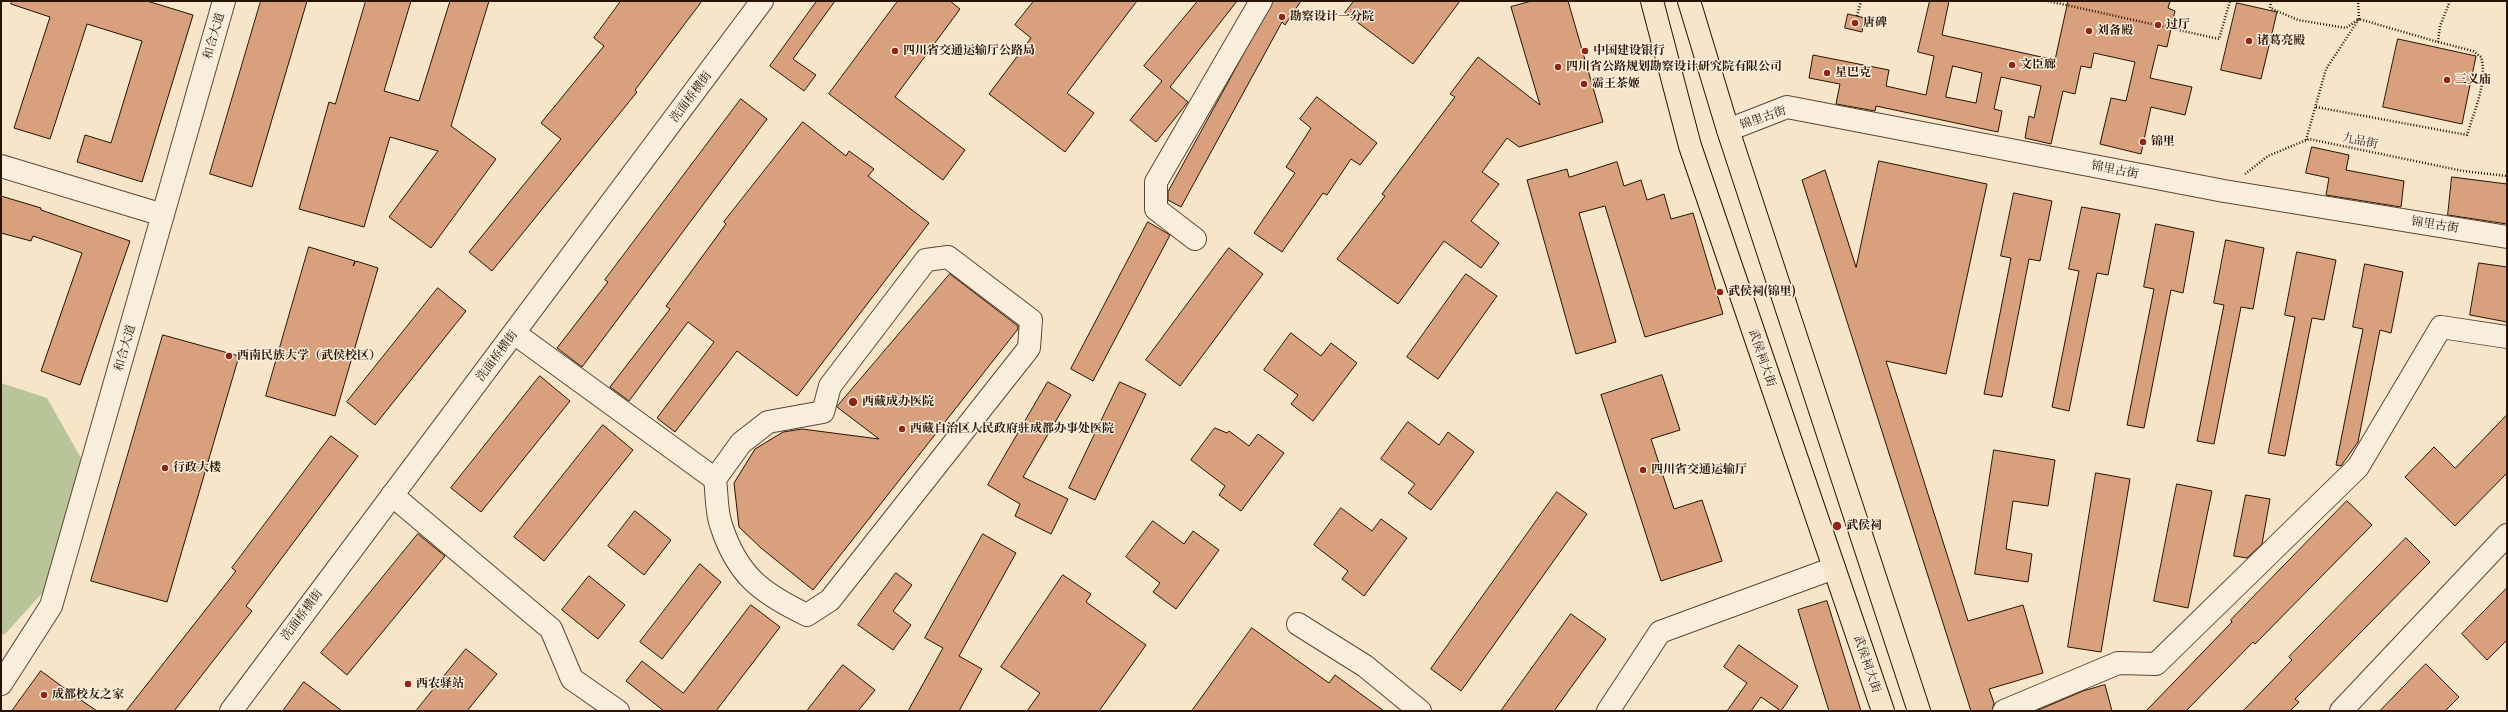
<!DOCTYPE html>
<html>
<head>
<meta charset="utf-8">
<style>
	body { margin:0 }
	#map { position:relative; width:2508px; height:712px; overflow:hidden; background:#f6e5c9; font-family:"Libre Caslon Text",serif }
	canvas { display:block }
	.frame { position:absolute; inset:0; border:2px solid #281202; pointer-events:none }
</style>
</head>
<body>
<div id="map">
<canvas width="2508" height="712"></canvas>
<div class="frame"></div>
</div>
<script>
const c = document.querySelector('canvas').getContext('2d');
c.lineJoin = 'round';
function fill(path, color) {
  c.fillStyle = color;
  c.fill(path, 'evenodd');
}
function stroke(path, color, width, dash) {
  c.strokeStyle = color;
  c.lineWidth = width;
  c.lineCap = dash ? 'butt' : 'round';
  c.setLineDash(dash || []);
  c.stroke(path);
}
function label(font, color, halo, rows, align = 'center') {
  c.font = font + ' "Libre Caslon Text","Noto Serif SC",serif';
  c.lineWidth = 3;
  c.setLineDash([]);
  c.textBaseline = 'middle';
  c.strokeStyle = halo;
  c.fillStyle = color;
  for (const [text, x, y, turn = 0] of rows) {
    c.save();
    c.translate(x, y);
    c.rotate((+turn || 0) * Math.PI / 180);
    c.textAlign = isNaN(turn) ? turn : align;
    if (halo) c.strokeText(text, 0, 0);
    c.fillText(text, 0, 0);
    c.restore();
  }
}
fill(new Path2D(`
	M1,383l46,15 34,60 -35,131 -41,45 -4,1z`), '#b9c599');
const building = new Path2D(`
	M12,1h135l46,14 -51,167 -65,-20 8,-27 26,8 31,-102 -55,-17 -37,115 -36,-11 36,-111 -39,-13z
	M261,1h46l-55,186 -42,-13z
	M366,1h45l-27,90 35,10 31,-100h39l-38,125 45,33 -65,89 -42,-31 49,-66 -48,-14 -26,90 -65,-18 30,-107 6,2z
	M621,1h81l-67,89 2,2 -145,179 -23,-19 92,-113 -20,-16 63,-77 -10,-8z
	M817,1h18l-42,58 23,16 -12,16 -34,-25z
	M898,1h52l10,8 -65,88 70,53 -22,30 -114,-86z
	M1034,1h103l-70,92 27,20 -29,39 -76,-58 42,-56 -16,-13z
	M1198,1h39l-67,86 18,15 -32,40 -26,-22 32,-39 -18,-15z
	M1273,1h28l-16,24 -3,-3 -101,185 -13,-7v-8z
	M1354,1h106l-47,63 -68,-51z
	M1532,1h36l35,121 -84,25 -12,-9 -25,34 17,12 -28,37 28,22 -18,25 -37,-27 -46,63 -61,-45 48,-63 -3,-2 73,-97 -5,-3 28,-37 62,48 -29,-98z
	M1930,1h19l-7,34 113,25 13,-59h102l-2,7 7,3 -8,36 -9,-2 -8,33 42,9 -7,28 -34,-8 -10,47 -41,-10 11,-46 15,3 9,-39 -41,-9 -3,15 -10,-2 -6,28 -12,-3 -12,53 -26,-6 4,-22 5,2 7,-32 -40,-9 -7,32 8,2 -4,21 -122,-26 -1,5 -39,-7 4,-20 -31,-6 4,-23 76,15 -3,16 40,9 8,-39 -16,-4zM1953,66l29,7 -6,30 -30,-6z
	M2237,3l40,9 -16,67 -40,-9z
	M1848,14l17,4 -3,14 -17,-4z
	M2398,39l78,17 -14,68 -79,-17z
	M1317,97l60,46 -17,22 -9,-6 -24,36 -4,-2 -41,59 -28,-19 41,-60 -9,-6 25,-39 -11,-9z
	M741,99l26,20 -185,248 -25,-19 51,-66 -3,-2z
	M803,122l43,34 3,-5 25,18 -6,7 61,47 -132,173 -60,-45 -62,81 -18,-14 57,-76 -26,-20 -59,79 -19,-14 60,-78 -4,-3 60,-82 -2,-2z
	M2312,147l37,8 -3,15 58,11 -3,26 -75,-12 3,-17 -23,-5z
	M1879,161l108,23 -41,190 -60,-13 82,260 55,-16 20,68 -54,16 5,14 -2,8h-21l-169,-531 23,-10 31,97z
	M1617,162l7,24 17,-6 6,20 17,-6 7,25 22,-6 30,101 -78,23 -40,-131 -26,7 37,129 -40,12 -49,-174 40,-11 2,8z
	M2452,177l55,7v40l-59,-9z
	M2014,193l38,8 -12,60 -11,-2 -27,138 -18,-3 27,-136 -10,-2z
	M1,196l40,12v2l89,31 -50,144 -39,-14 41,-118 -49,-17 -2,5 -30,-8z
	M2082,207l38,7 -12,61 -11,-2 -28,138 -17,-4 27,-136 -10,-2z
	M1148,222l22,13 -77,146 -22,-12z
	M2156,224l38,8 -11,61 -12,-3 -27,138 -17,-3 27,-136 -10,-2z
	M2226,240l38,8 -11,61 -12,-2 -27,137 -17,-3 27,-136 -10,-2z
	M309,247l46,14 -2,5 3,-5 22,7 -43,148 -69,-20z
	M1229,248l34,26 -83,112 -34,-26z
	M2297,252l39,8 -12,60 -12,-2 -27,138 -17,-3 27,-136 -10,-2z
	M2479,263l28,4v55l-37,-7z
	M2365,264l38,8 -12,61 -11,-3 -22,112 -17,24 -5,-1 27,-136 -10,-2z
	M950,274l68,52v3l-205,261 -52,-42 -22,-21 -5,-44 21,-34 28,-17 19,-3 77,10 -42,-32z
	M1466,274l31,22 -59,83 -31,-22z
	M438,288l28,23 -91,114 -28,-23z
	M1291,333l30,23 10,-13 26,20 -44,58 -22,-17 7,-9 -34,-25z
	M163,335l76,21 -72,246 -76,-21z
	M1662,375l18,55 -29,9 23,70 28,-9 20,61 -61,20 -60,-186z
	M540,376l30,25 -89,111 -30,-24z
	M1048,382l23,13 -48,82 45,22 -17,35 -36,-18 5,-12 -32,-19z
	M1120,382l26,12 -51,106 -26,-12z
	M2507,415v58l-52,53 -50,-49 29,-30 21,21z
	M1408,422l31,23 9,-13 26,20 -43,58 -23,-17 7,-9 -34,-25z
	M603,425l30,25 -89,111 -30,-24z
	M1215,428l12,5 2,-2 20,15 9,-12 26,19 -43,58 -22,-16 6,-9 -34,-26z
	M331,436l27,20 -112,150 6,5 -78,100h-48l110,-140 -4,-3z
	M1994,450l61,10 -7,46 -35,-5 -7,48 26,5 -4,28 -53,-8z
	M2096,473l34,6 -29,173 -33,-5z
	M2177,484l35,7 -24,117 -34,-7z
	M1557,492l30,22 -126,177 -30,-22z
	M2246,495l24,4 -8,45 -15,14 -13,-2z
	M2347,501l25,24 -117,119 -2,-2 -67,69h-40l86,-89 -1,-2z
	M1341,508l31,23 9,-12 26,19 -43,58 -22,-17 6,-8 -34,-26z
	M635,511l36,29 -27,35 -36,-29z
	M1153,521l31,23 9,-13 26,19 -43,59 -23,-17 7,-9 -34,-26z
	M418,534l27,22 -98,119 -26,-22z
	M983,534l33,19 -57,103 23,13 -23,42h-51l35,-63 -18,-10z
	M2406,538l24,24 -135,137 4,3 -9,9h-47l49,-51 -3,-3z
	M700,564l21,18 -59,77 -22,-17z
	M896,573l16,12 -19,26 18,14 -18,25 -35,-25z
	M1063,575l28,19 -5,8 60,43 -47,66h-72l13,-18 -39,-26z
	M589,576l36,29 -27,34 -36,-29z
	M2507,588v52l-20,20 -25,-26z
	M1827,601l34,110h-32l-13,-42 -18,-59z
	M751,605l29,22 -64,84h-52l-38,-30 16,-20 41,32z
	M1571,614l35,25 -52,72h-53z
	M1252,628l77,55 6,-8 49,36h-192z
	M1739,645l59,41 -17,25 -20,-14 -10,14h-24l20,-28 -23,-16z
	M466,649l31,25 -30,37h-51z
	M2426,664l33,33 -14,14h-65z
	M843,665l32,25 -17,21h-51z
	M41,671l34,25 22,15h-85z
	M304,682l38,29h-59z
	M2105,685l7,26h-76l47,-20z`);
fill(building, '#d8a07c');
stroke(building, '#281202', 1);
const minor = new Path2D(`
	M1728,130l59,-23 437,84 283,46
	M1,166l162,49
	M1195,239l-39,-30v-27l105,-181
	M514,333l201,146c2,14 1,32 6,46 16,50 40,68 86,90l23,-15 199,-252 2,-28 -83,-63 -22,3 -96,126 -7,26 -55,10 -27,21 -26,36
	M392,495l159,134 21,50 46,32
	M1298,624l67,42 55,45
	M1,684l50,-78 173,-605
	M231,711l531,-710
	M1608,711l52,-79 174,-64
	M2004,711l114,-48 38,1 202,-197 83,-140 66,10
	M2341,711l166,-176`);
const major = new Path2D(`
	M1652,1l38,145 193,565
	M1689,1l39,129 191,581`);
stroke(minor, '#5c4734', 24);
stroke(major, '#281202', 24);
stroke(new Path2D(`
	M2048,1l171,38 11,-38
	M2271,1l-1,7 28,12 48,8 13,-9 -1,-18
	M1857,16l4,-15
	M2316,107l151,28c7,-24 21,-53 14,-78l-8,-6 -35,-9
	M2306,140l20,-71 33,-50 79,23 2,-16 10,-25
	M2245,174l23,-18 41,-17 154,32 44,5`), '#281202', 2.5, [1, 2]);
stroke(minor, '#f9eedc', 22);
stroke(major, '#f6e5c9', 22);
for (const [x, y, r, color] of [
	[1282,17,4,"#8f2418"],
	[1855,23,4,"#8f2418"],
	[2158,25,4,"#8f2418"],
	[2089,31,4,"#8f2418"],
	[2249,41,4,"#8f2418"],
	[895,51,4,"#8f2418"],
	[1585,51,4,"#8f2418"],
	[2012,65,4,"#8f2418"],
	[1558,67,4,"#8f2418"],
	[1827,73,4,"#8f2418"],
	[2447,80,4,"#8f2418"],
	[1584,84,4,"#8f2418"],
	[2143,142,4,"#8f2418"],
	[1720,292,4,"#8f2418"],
	[229,356,4,"#8f2418"],
	[853,402,5,"#8f2418"],
	[902,429,4,"#8f2418"],
	[165,468,4,"#8f2418"],
	[1643,470,4,"#8f2418"],
	[1837,526,5,"#8f2418"],
	[408,684,4,"#8f2418"],
	[44,695,4,"#8f2418"]
]) {
  const dot = new Path2D();
  dot.arc(x, y, r, 0, 2 * Math.PI);
  c.fillStyle = color;
  c.fill(dot);
  stroke(dot, '#f9eedc', 1.5);
}
label('bold 12px', '#281202', '#f9eedc', [
	["勘察设计一分院",1290,17],
	["唐碑",1863,23],
	["过厅",2166,25],
	["刘备殿",2097,31],
	["诸葛亮殿",2257,41],
	["四川省交通运输厅公路局",903,51],
	["中国建设银行",1593,51],
	["文臣廊",2020,65],
	["四川省公路规划勘察设计研究院有限公司",1566,67],
	["星巴克",1835,73],
	["三义庙",2455,80],
	["霸王茶姬",1592,84],
	["锦里",2151,142],
	["武侯祠(锦里)",1728,292],
	["西南民族大学（武侯校区）",237,356],
	["西藏成办医院",862,402],
	["西藏自治区人民政府驻成都办事处医院",910,429],
	["行政大楼",173,468],
	["四川省交通运输厅",1651,470],
	["武侯祠",1846,526],
	["西农驿站",416,684],
	["成都校友之家",52,695]
], 'left');
label('12px', '#281202', '#f9eedc', [
	["和合大道",214,36,-74],
	["洗面桥横街",691,97,-53],
	["锦里古街",1763,118,-19],
	["九品街",2360,141,12],
	["锦里古街",2115,170,11],
	["锦里古街",2435,225,9],
	["和合大道",125,348,-74],
	["洗面桥横街",497,356,-53],
	["武侯祠大街",1762,358,71],
	["洗面桥横街",302,615,-53],
	["武侯祠大街",1867,664,71]
]);
</script>
</body>
</html>
